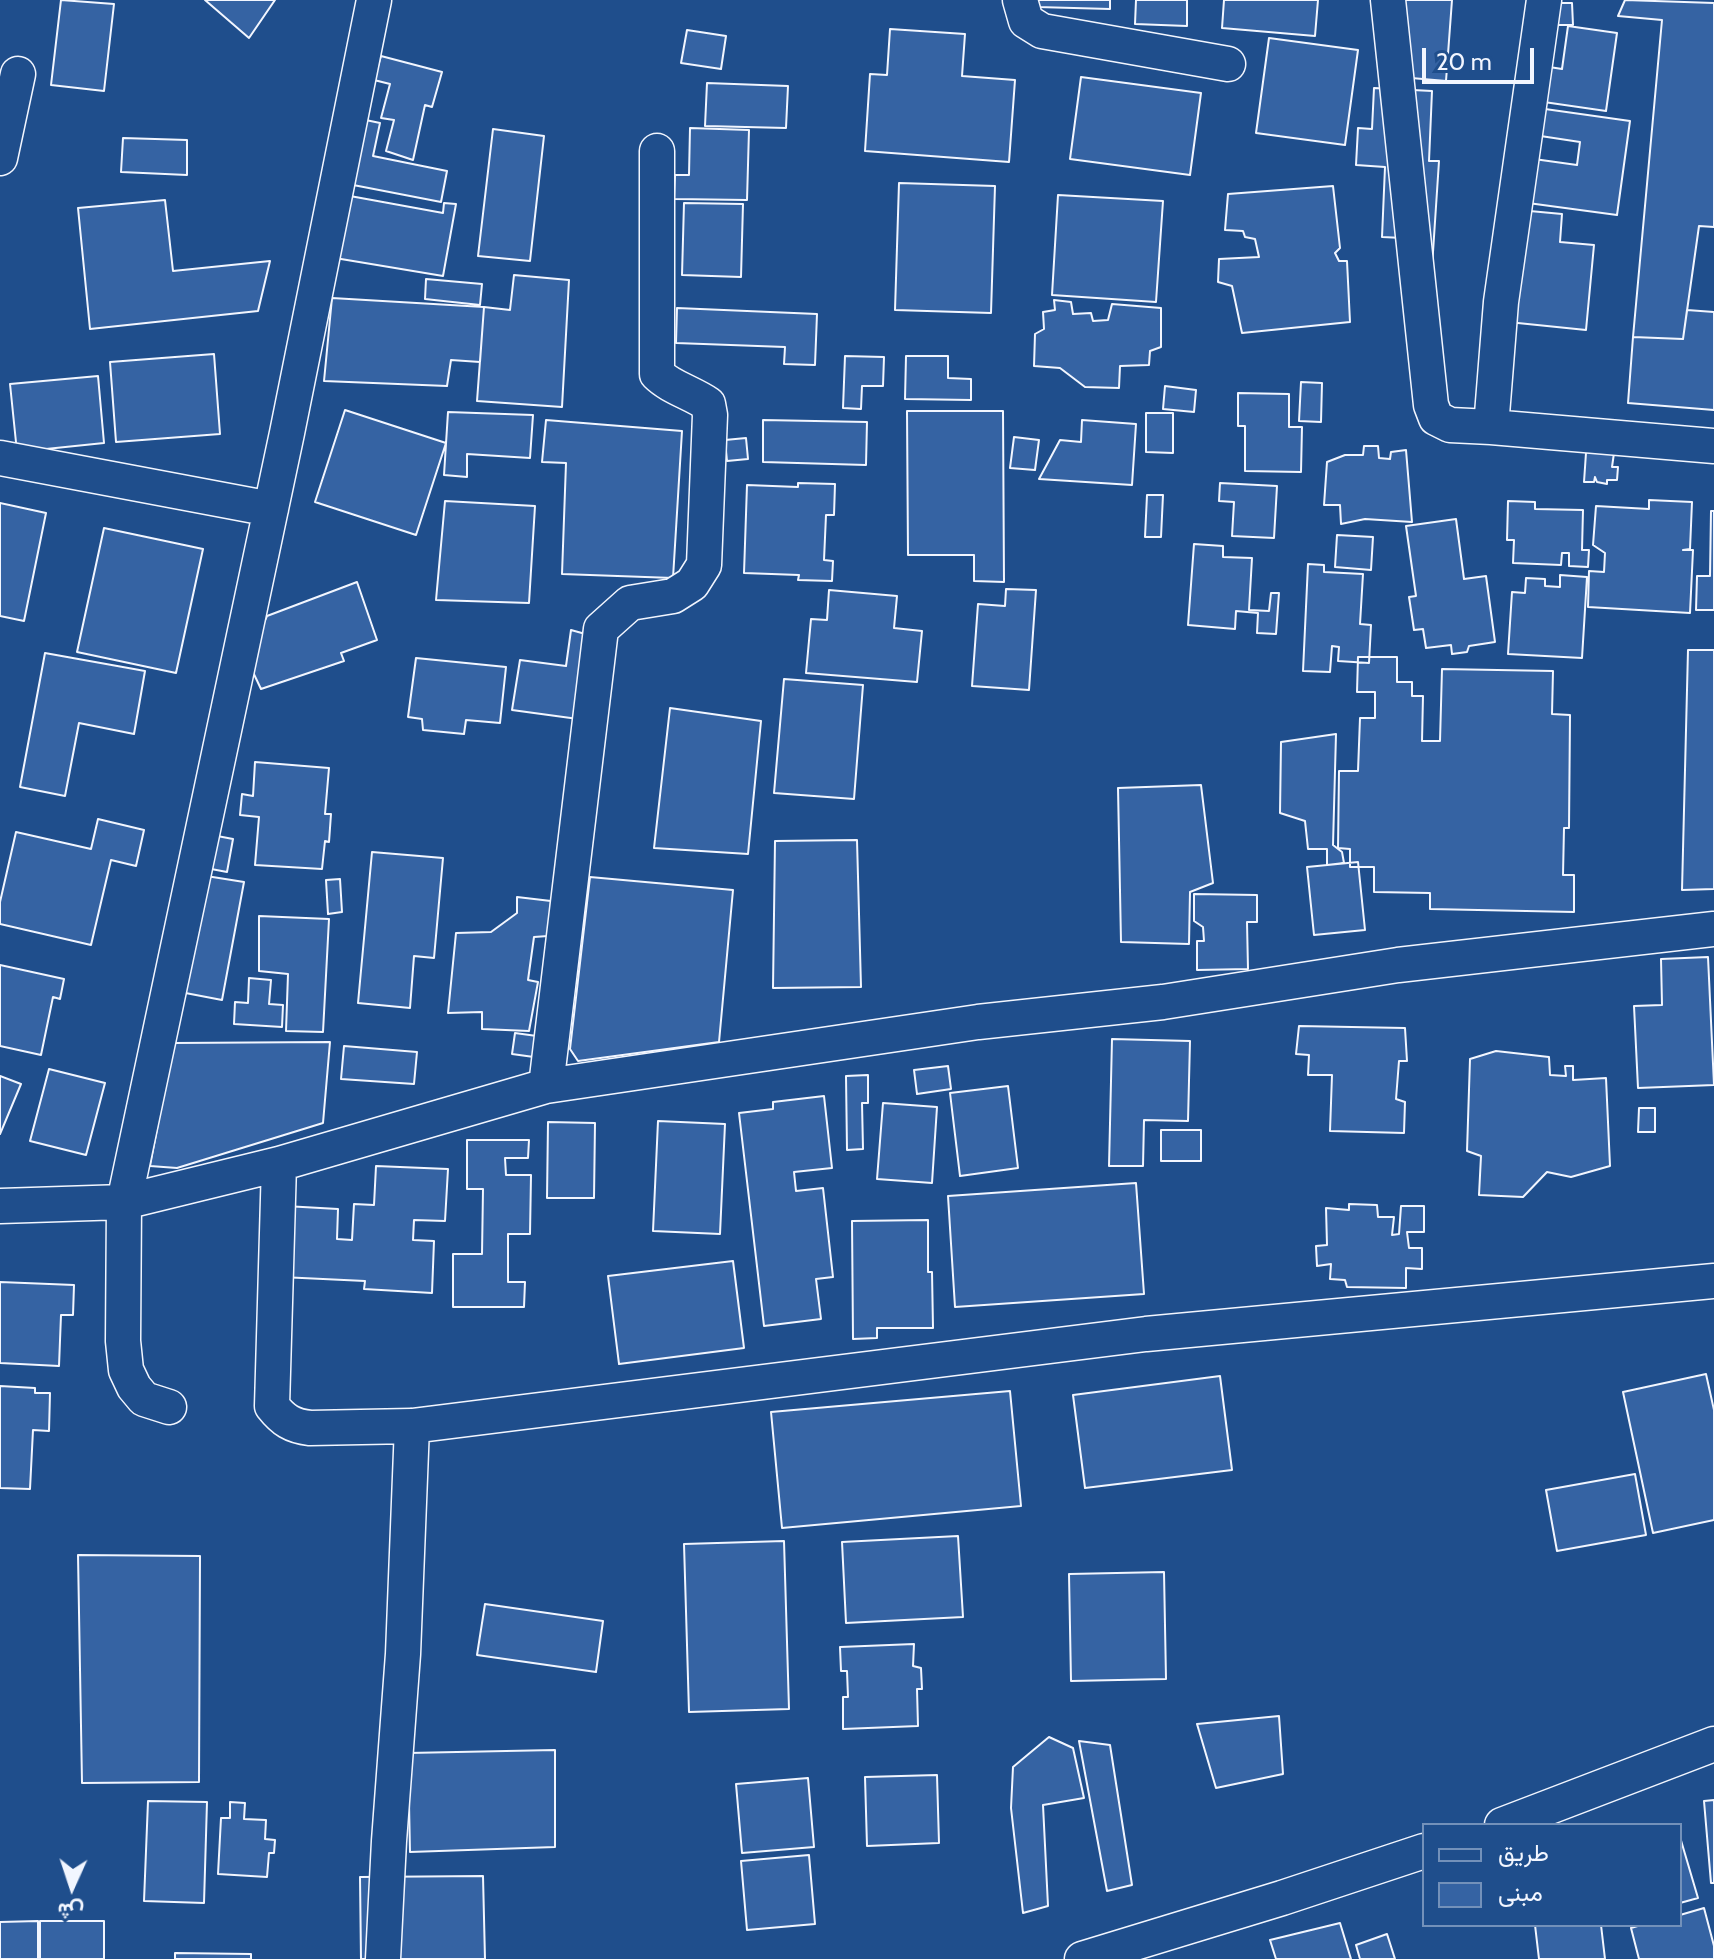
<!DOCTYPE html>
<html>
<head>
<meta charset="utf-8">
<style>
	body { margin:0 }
	#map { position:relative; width:1714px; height:1959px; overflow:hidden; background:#1f4e8c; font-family:Cabin,Vazirmatn,sans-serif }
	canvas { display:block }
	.legend { position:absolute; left:1422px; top:1823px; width:260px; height:104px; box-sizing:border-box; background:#1f4e8c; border:2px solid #7391ba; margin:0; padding:10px 14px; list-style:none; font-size:24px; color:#f2f6ff }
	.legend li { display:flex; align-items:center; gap:16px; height:40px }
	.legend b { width:40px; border:2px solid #7391ba }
	.north { position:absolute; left:32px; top:1847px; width:80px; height:80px; -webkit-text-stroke:6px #1f4e8c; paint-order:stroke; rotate:183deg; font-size:22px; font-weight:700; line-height:32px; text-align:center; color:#f2f6ff }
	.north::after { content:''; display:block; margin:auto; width:28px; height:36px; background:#f2f6ff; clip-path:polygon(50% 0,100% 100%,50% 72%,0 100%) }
	.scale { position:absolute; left:1422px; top:48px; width:112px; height:36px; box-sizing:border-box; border:4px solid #f2f6ff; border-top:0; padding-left:10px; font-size:24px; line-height:28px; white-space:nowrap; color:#f2f6ff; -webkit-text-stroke:6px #1f4e8c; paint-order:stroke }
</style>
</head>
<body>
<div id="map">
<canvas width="1714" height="1959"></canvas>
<ul class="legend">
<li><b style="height:10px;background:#1f4e8c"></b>طريق</li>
<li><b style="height:22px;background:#3563a3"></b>مبنى</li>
</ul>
<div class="north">ش</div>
<div class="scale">20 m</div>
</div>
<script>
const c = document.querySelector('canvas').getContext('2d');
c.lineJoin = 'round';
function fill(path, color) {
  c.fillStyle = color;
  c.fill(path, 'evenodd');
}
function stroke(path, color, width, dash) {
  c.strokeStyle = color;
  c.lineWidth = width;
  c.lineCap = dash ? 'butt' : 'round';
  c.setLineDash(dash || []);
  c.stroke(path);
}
const building = new Path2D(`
	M61,0l53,4 -10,87 -53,-6z
	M205,0h70l-26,38z
	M1038,0h72v9l-73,-2z
	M1136,0h51v26l-52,-2z
	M1224,0h94l-3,36 -93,-8z
	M1393,0h59l-6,81 -58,-5z
	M1625,0l89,3v224l-15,-1 -16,113 -50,-2 29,-317 -44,-4z
	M1538,3h34l1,22h-35z
	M1568,26l49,7 -11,78 -69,-10 6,-35 19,3z
	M890,29l75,5 -3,42 53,4 -6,82 -144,-11 5,-77 17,1z
	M687,30l39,6 -5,33 -40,-6z
	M1269,38l89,12 -13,95 -89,-12z
	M381,56l61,16 -10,35 -7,-2 -12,55 -27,-9 8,-31 -13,-2 9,-34 -16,-4z
	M1081,77l120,16 -11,82 -120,-16z
	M707,83l81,3 -2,42 -81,-2z
	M1374,88l58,3 -3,70h10l-7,106 -29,-29 -21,-1 3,-70 -29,-2 2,-37 14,1z
	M1538,108l92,13 -13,94 -89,-12 6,-44 43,6 3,-23 -46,-7z
	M361,119l19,4 -7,33 74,15 -6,31 -93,-18z
	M690,128l59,2 -2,70 -73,-1 1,-24h14z
	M493,129l51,7 -14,125 -52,-5z
	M123,138l64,2v35l-66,-3z
	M899,183l96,3 -4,127 -96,-3z
	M1333,186l7,62 -5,5 4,8h8l3,61 -108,11 -10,-47 -14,-4 1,-23 40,-2 -4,-18 -10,-2 -2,-6 -18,-1 3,-36z
	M1058,195l105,6 -7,101 -104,-7z
	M350,196l93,17 1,-10 12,1 -13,72 -108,-18z
	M165,200l8,71 97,-10 -12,50 -168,18 -12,-121z
	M684,203l59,1 -2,73 -59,-2z
	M1519,210l43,4 -2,28 34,3 -8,85 -78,-8z
	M514,275l55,5 -7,127 -85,-6 7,-94 26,3z
	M426,279l56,5 -2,21 -55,-6z
	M332,298l152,9 -4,55 -29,-2 -4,26 -123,-5z
	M1054,300l17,2 2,12 18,-1 2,8 15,-1 4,-16 49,4v39l-11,4 -1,14 -29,1 -1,22 -34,-1 -25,-19 -26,-2 1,-32 9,-5 -1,-17 12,-2z
	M677,308l140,6 -2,51 -31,-1 1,-17 -109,-4z
	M1687,310l27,2v98l-86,-7 5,-66 50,2z
	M214,354l6,80 -104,8 -6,-80z
	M845,356l39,1 -1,29h-21l-1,23 -18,-1z
	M906,356h42v22l23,1v21l-66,-1z
	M98,376l6,67 -87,9 -7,-68z
	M1301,382l21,1 -1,39 -22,-1z
	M1165,386l31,4 -2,22 -31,-3z
	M1238,393l51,1v33h13l-1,45 -56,-1v-45h-7z
	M345,410l101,33 -30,92 -101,-33z
	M907,411h96l1,171 -30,-1v-26h-66z
	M448,412l85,3 -3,43 -63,-4v23l-23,-2z
	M1146,413h27v40l-27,-1z
	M546,420l136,11 -9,147 -111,-4 4,-111 -24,-1z
	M763,420l104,2 -1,43 -103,-3z
	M1082,420l54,4 -4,61 -93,-6 21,-39 21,2z
	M1014,437l25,3 -4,30 -25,-2z
	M746,438l2,21 -21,2 -2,-21z
	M1587,438l27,15 -2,14h6l-1,13h-10v4l-10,-2 -2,-5 -1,5h-10z
	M1364,446h14l1,12 11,1 1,-7 15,-2 6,72 -47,-3 -24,5 -1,-19h-16l3,-43 18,-7h18z
	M798,483l37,1 -1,31h-8l-2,45 9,1 -1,20 -34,-1 1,-5 -55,-2 3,-88 51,2z
	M1220,483l57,3 -3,52 -42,-2 2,-34 -15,-1z
	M1147,495h16l-2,42h-16z
	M1649,500l43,2 -2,47 -7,1h10l-3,63 -102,-6 1,-36 15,1 1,-19 -12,-8 3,-39 53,3z
	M445,501l90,5 -6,97 -93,-3z
	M1508,501l27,1v7l48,1 -1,40h7l-1,17 -19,-1v-13h-7l-1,12 -48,-2 1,-23h-7z
	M0,503l46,10 -22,108 -24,-5z
	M1711,511h3v99h-18l1,-34h13z
	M1456,519l8,60 22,-3 9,66 -26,4 -2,6 -15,2 -1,-9 -25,3 -3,-19 -9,1 -5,-33 7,-1 -10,-70z
	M104,528l99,21 -27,124 -99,-21z
	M1337,535l36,2 -2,33 -36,-3z
	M1194,544l29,2v11l29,1 -3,52 20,1 2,-18h8l-3,41 -19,-1 1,-20 -22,-2 -1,18 -47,-4z
	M1308,564l16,1v7l39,2 -3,50 11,1 -2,38 -31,-2 1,-14 -7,-1 -2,26 -27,-1z
	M1560,575l27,2 -5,81 -74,-4 4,-62 13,1 1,-15 19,1v7l15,1z
	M357,582l20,58 -36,13 3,8 -83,28 -10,-21 10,-39 6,-13z
	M1006,589l30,1 -7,100 -57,-4 6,-82 27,2z
	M829,590l68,6 -3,32 28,3 -5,51 -111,-9 5,-54 16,1z
	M571,630l18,5 -11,84 -66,-9 8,-50 46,6z
	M1688,650h26v239l-32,1z
	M45,653l100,18 -11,63 -55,-11 -14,73 -45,-9z
	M1358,657h39v25h15v14h11l-1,45h18l2,-72 111,2 -1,43 18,1 -1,113h-5l-1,47h11v37l-144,-3v-16l-56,-1v-25h-24v-18l-12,-1 1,-77h19l2,-53h15v-26h-18z
	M416,658l90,9 -6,56 -34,-3 -2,14 -41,-4 -1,-11 -14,-2z
	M784,679l79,6 -9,114 -80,-6z
	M670,708l91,13 -13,133 -94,-6z
	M1336,734l-3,111 9,7 2,11 -17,2v-16h-19l-3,-28 -25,-8 1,-71z
	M255,762l74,6 -4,46h6l-2,28 -4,-1 -3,28 -67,-4 4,-48 -19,-2 2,-21 11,2z
	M1201,785l12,98 -23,9 -1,52 -68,-2 -3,-154z
	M98,819l46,11 -8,36 -25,-6 -20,85 -91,-21v-22l16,-70 75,17z
	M212,835l21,4 -6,33 -21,-4z
	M857,840l4,147 -88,1 2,-147z
	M372,852l71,6 -9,100 -20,-2 -4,52 -52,-5z
	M1358,862l7,68 -51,5 -7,-68z
	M200,875l44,7 -22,118 -47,-9z
	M590,877l143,13 -14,152 -141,19 -8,-12z
	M340,879l2,33 -14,2 -2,-34z
	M1194,894l63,1v27h-10l1,47 -51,1v-29h7l-1,-14 -9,-6z
	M517,897l34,4 -3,35 -14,1 -6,43 10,2 -9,49 -47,-2v-17l-34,1 8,-80 35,-1 26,-19z
	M259,916l70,3 -6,113 -37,-1 2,-57 -29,-3z
	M1708,957l6,128 -76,3 -4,-82 28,-1 -1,-46z
	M0,965l64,14 -4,20 -7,-2 -12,58 -41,-9z
	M249,978l22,2 -2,24 14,1 -1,22 -48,-3 1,-22 13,1z
	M1299,1026l106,2 2,33h-8l-3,38 9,3 -1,31 -74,-2 2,-56h-24l1,-20 -13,-1z
	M515,1033l29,4 -3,21 -29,-4z
	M1112,1039l78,2 -2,80 -44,-1 -1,46h-34z
	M330,1042l-7,81 -146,45 -27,-2 23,-123z
	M344,1046l73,6 -3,32 -73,-5z
	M1496,1051l53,6 1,18 16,1 -1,-10h8v14l33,-2 4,88 -39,11 -24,-5 -24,25 -44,-2 2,-39 -14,-5 3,-92z
	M948,1066l3,23 -34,5 -3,-24z
	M49,1069l56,14 -19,72 -56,-14z
	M868,1075v28h-6l1,46 -16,1 -1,-74z
	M0,1076l21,8 -21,50z
	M1008,1086l10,82 -58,8 -10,-83z
	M824,1096l8,72 -38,4 2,19 27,-3 10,89 -17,2 5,40 -57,7 -25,-213 34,-4v-7z
	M883,1103l54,4 -5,76 -55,-4z
	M1639,1108h16v24h-17z
	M658,1121l67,3 -5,110 -67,-3z
	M548,1122l47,1 -1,75h-47z
	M1161,1130h40v31h-40z
	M467,1140h62l-1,18h-23l1,17h25l-1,59h-22v48h17l-1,25h-71v-53h29l1,-65h-16z
	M376,1166l72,3 -3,52 -31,-1 -1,20 21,1 -2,52 -68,-4 1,-8 -84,-4 4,-71 53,3 -1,30 15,1 2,-36 20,1z
	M1136,1183l8,111 -189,13 -7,-111z
	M1349,1204l28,1 1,12h16l-2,18 7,-1 2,-28h23v26h-17l2,16h13v21l-16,-1v20l-59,-1 -2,-7 -15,-1 1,-15 -14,2 -1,-20 11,-1 -1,-37 23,2z
	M928,1220v52h4l1,56h-56v10l-24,1 -1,-118z
	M733,1261l11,87 -125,16 -11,-88z
	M0,1282l74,3 -1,30h-12l-2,51 -59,-3z
	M1706,1374l8,36v110l-61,13 -30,-141z
	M1220,1376l12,94 -147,18 -12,-93z
	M0,1386l35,2v5h15l-1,38 -16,-1 -3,59 -30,-1z
	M1010,1391l11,115 -239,22 -11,-116z
	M1635,1474l11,61 -89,16 -11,-61z
	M958,1536l5,81 -117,6 -4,-81z
	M784,1541l5,168 -100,3 -5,-168z
	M78,1555l122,1 -1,226 -117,1z
	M1164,1572l2,107 -95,2 -2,-107z
	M485,1604l118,17 -7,51 -119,-17z
	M914,1644l-1,22 8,2 1,21h-5l1,37 -75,3v-32h5l-1,-26h-6l-1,-24z
	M1279,1716l4,58 -67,14 -19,-64z
	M1049,1737l24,11 11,50 -41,7 5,101 -25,7 -12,-105 2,-41z
	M1079,1741l31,4 22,140 -25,6z
	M555,1750v97l-145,5 -2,-99z
	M937,1775l2,68 -72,3 -2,-69z
	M808,1778l6,69 -72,6 -6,-69z
	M1714,1800v83h-3l-7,-82z
	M148,1801l59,1 -3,101 -60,-2z
	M230,1802l15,1 -1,16 22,1 -1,19 10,1 -1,13h-5l-2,24 -49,-3 3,-56h9z
	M1680,1837l18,61 -18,5z
	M809,1855l6,69 -68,6 -6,-69z
	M483,1876l2,83h-124l-1,-82z
	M1704,1908l10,38v13h-75l-8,-31 10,-3h39v-10z
	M38,1921v38h-38v-37z
	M40,1921h64v38h-64z
	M1340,1923l11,36h-75l-6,-19z
	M1535,1925h66l4,34h-66z
	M1387,1934l8,25h-35l-4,-14z
	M175,1953l76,1v5h-76z`);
fill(building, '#3563a3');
stroke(building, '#f2f6ff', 2);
const street = new Path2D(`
	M1020,0l6,21 16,10 186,33
	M1388,0l43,405 5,13 14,7 41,2
	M1544,0l-43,302 -10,125 223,19
	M0,158l18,-84
	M0,458l271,51
	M546,1086l55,-457 29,-26 43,-7 19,-12 12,-19 6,-150 -2,-11c-16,-11 -38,-17 -51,-30v-223
	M279,1164l-7,242c11,14 20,20 38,22l102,-2 734,-92 568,-53
	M0,1206l124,-4 155,-38 267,-78 432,-64 185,-20 235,-37 316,-36
	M169,1407l-25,-8 -10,-12 -8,-17 -3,-29 1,-139 163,-769 87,-433
	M1502,1825l212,-81
	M383,1959l6,-118 14,-187 9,-228
	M1082,1959l200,-61 142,-47`);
stroke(street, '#f2f6ff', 37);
stroke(street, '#1f4e8c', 34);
</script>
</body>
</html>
